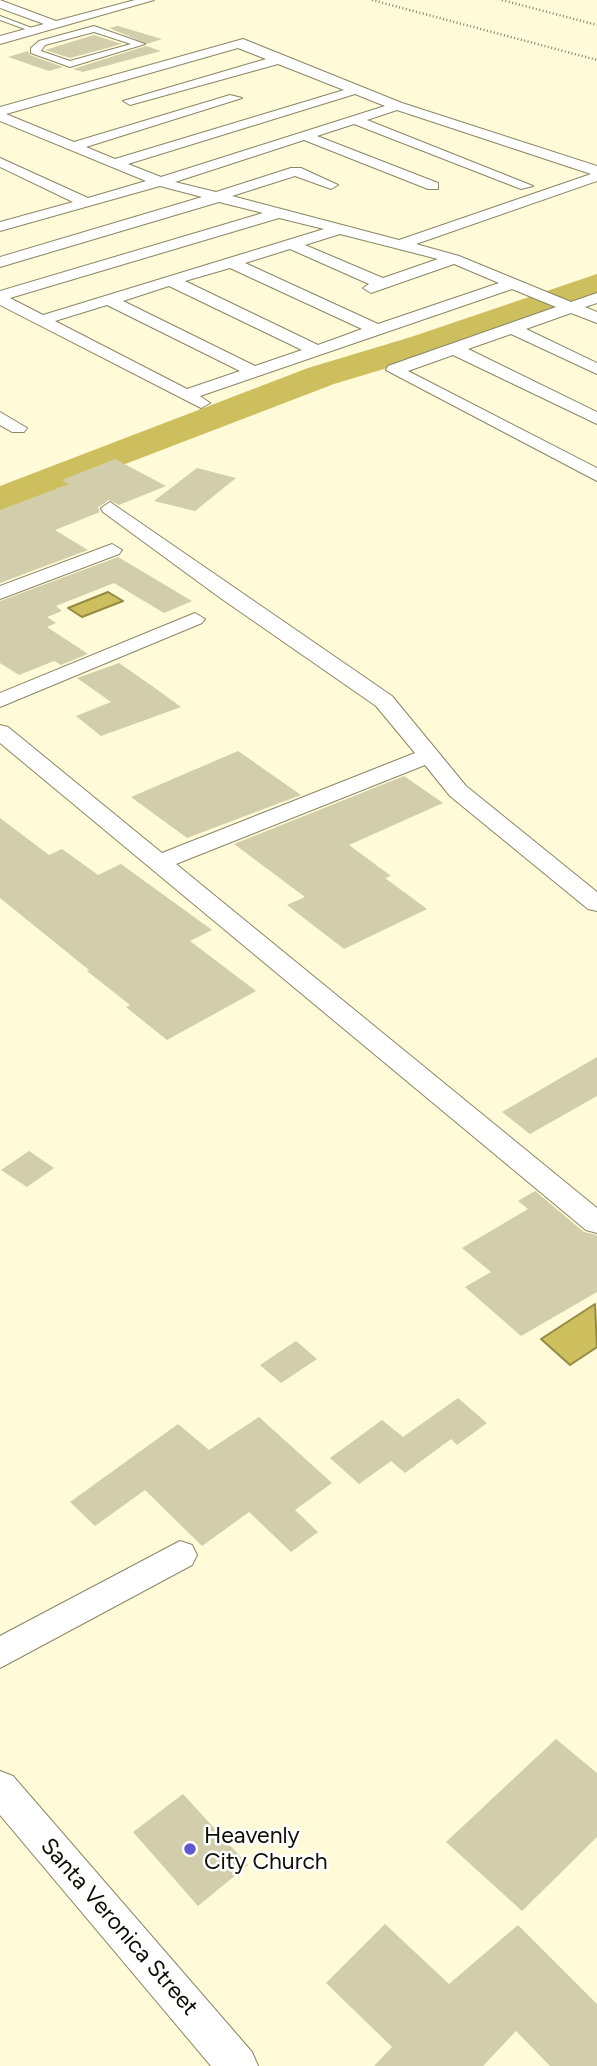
<!DOCTYPE html>
<html>
<head>
<meta charset="utf-8">
<style>
	body { margin:0 }
	canvas { display:block; background:#fffad7 }
</style>
</head>
<body>
<canvas width="597" height="2066"></canvas>
<script>
const c = document.querySelector('canvas').getContext('2d');
c.lineJoin = 'round';
function fill(path, color) {
  c.fillStyle = color;
  c.fill(path, 'evenodd');
}
function stroke(path, color, width, dash) {
  c.strokeStyle = color;
  c.lineWidth = width;
  c.lineCap = dash ? 'butt' : 'round';
  c.setLineDash(dash || []);
  c.stroke(path);
}
function label(font, color, halo, rows, align = 'center') {
  c.font = font + ' Figtree,sans-serif';
  c.lineWidth = 5;
  c.setLineDash([]);
  c.textBaseline = 'middle';
  c.strokeStyle = halo;
  c.fillStyle = color;
  for (const [text, x, y, turn = 0] of rows) {
    c.save();
    c.translate(x, y);
    c.rotate((+turn || 0) * Math.PI / 180);
    c.textAlign = isNaN(turn) ? turn : align;
    if (halo) c.strokeText(text, 0, 0);
    c.fillText(text, 0, 0);
    c.restore();
  }
}
const water = new Path2D(`
	M108,592l15,9 -41,16 -14,-9z
	M595,1304l2,43 -27,18 -29,-26z`);
fill(water, '#cdbf5e');
stroke(water, '#948a43', 2);
fill(new Path2D(`
	M597,274v22l-160,57 -103,31 -334,128v-26l308,-118 103,-31z`), '#cdbf5e');
fill(new Path2D(`
	M118,26l44,13 -15,5 -38,-16z
	M94,35l28,9 -52,14 -25,-8z
	M146,46l15,5 -78,21 -10,-3z
	M28,51l2,4 33,12 -14,4 -41,-14z
	M115,459l51,27 -47,19 -10,-5 -11,7 2,5 -45,18 33,20 -88,33v-73l69,-26 -7,-4z
	M197,468l39,10 -41,33 -41,-10z
	M118,557l74,44 -28,12 -50,-30 -58,23 6,5 -15,6 9,6 -9,4 41,27 -27,11 -7,-4 -35,14 -19,-12v-62z
	M119,663l33,23 29,21 -80,29 -25,-20 35,-14 -34,-24z
	M238,751l63,44 -114,43 -56,-41z
	M404,776l39,27 -94,42 42,31 -6,2 42,31 -83,40 -57,-44 18,-8 -71,-53z
	M0,818l49,37 13,-6 36,26 23,-11 91,66 -22,11 66,50 -89,49 -41,-33 4,-2 -43,-34 2,-1 -89,-72z
	M597,1057v39l-67,38 -28,-22z
	M29,1151l25,17 -27,19 -26,-17z
	M535,1191l49,41 13,3v57l-76,44 -56,-49 26,-15 -29,-24 66,-39 -10,-8z
	M296,1341l21,18 -36,24 -21,-18z
	M458,1398l29,25 -30,22 -6,-6 -46,34 -14,-12 -32,23 -29,-26 52,-38 21,17z
	M259,1417l73,66 -37,27 23,22 -27,20 -42,-40 -47,34 -57,-56 -50,36 -25,-24 108,-78 31,26z
	M556,1739l41,34v64l-75,74 -76,-69z
	M183,1794l65,71 -50,41 -65,-74z
	M385,1924l64,60 69,-59 79,79v62h-47l-34,-35 -33,35h-109l18,-19 -66,-64z`), '#d2cdab');
const service = new Path2D(`
	M0,16l37,14 1,1 -5,1 -33,-12z`);
const pedestrian = new Path2D(`
	M94,26l51,18 -75,23 -39,-14v-5l8,-7zM94,32l37,12 -61,17 -29,-10 4,-6z`);
const minor = new Path2D(`
	M0,0l56,21 79,-21h19l-154,44v-8l44,-12 -44,-16z
	M243,39l159,64 195,63v15l-181,63 43,12 112,46 26,-9v10l-12,4 12,5v11l-26,-10 -45,16 71,34v11l-86,-40 -43,15 129,63v12l-144,-69 -45,16 189,97v13l-211,-111 2,-4 168,-59 -44,-18 -312,107 10,7 -9,5 -201,-103v-14l263,-78 -44,-11 -219,65v-10l202,-60 -42,-11 -160,45v-9l73,-20 -73,-35v-9l88,40 58,-17 -146,-60v-14zM238,48l28,11 -143,42 7,4 148,-41 66,26 -229,69 -29,-12 156,-49 -12,-3 -156,47 -68,-28zM355,94l30,12 -224,71 -33,-13zM397,110l194,64 -192,66 -167,-44 63,-20 36,13 7,-4 -37,-17h-10l-75,24 -41,-10 129,-42 124,49h10v-6l-121,-47 37,-12 167,65 12,-3 -166,-66zM279,218l45,11 -281,86 -33,-17zM340,234l98,25 -55,19 -78,-33zM290,249l79,35 -6,4 8,5 83,-29 45,19 -121,41 -133,-61zM230,268l132,61 -44,16 -133,-64zM169,286l133,64 -47,16 -132,-65zM107,305l133,66 -53,18 -132,-68z
	M0,412l27,16 -3,4h-12l-12,-7z
	M110,502l282,194 74,90 131,106v19l-9,-2 -138,-113 -25,-31 -249,99 421,344v25l-11,-3 -586,-487v-18l8,2 154,126 253,-100 -39,-47 -157,-109 -116,-85 -2,-4z
	M112,544l10,6 -3,4 -119,45v-13z
	M195,613l10,6 -3,4 -202,84v-14z
	M180,1541l12,4 5,10 -5,10 -192,103v-32z
	M0,1771l13,5 239,276 6,14h-47l-211,-251z`);
stroke(service, '#8a8666', 2);
stroke(pedestrian, '#8a8666', 2);
stroke(minor, '#8a8666', 2);
stroke(new Path2D(`
	M372,0l225,60
	M502,0l95,25`), '#86836c', 2.5, [1, 2.5]);
fill(service, '#fff');
fill(pedestrian, '#fff');
fill(minor, '#fff');
for (const [x, y, r, color] of [
	[190,1849,7,"#5f58d0"]
]) {
  const dot = new Path2D();
  dot.arc(x, y, r, 0, 2 * Math.PI);
  c.fillStyle = color;
  c.fill(dot);
  stroke(dot, '#fff', 2.5);
}
label('23px', '#0f0d03', '#fff', [
	["Heavenly",204,1836],
	["City Church",204,1862]
], 'left');
label('23px', '#0f0d03', '#fff', [
	["Santa Veronica Street",119,1927,49]
]);
</script>
</body>
</html>
